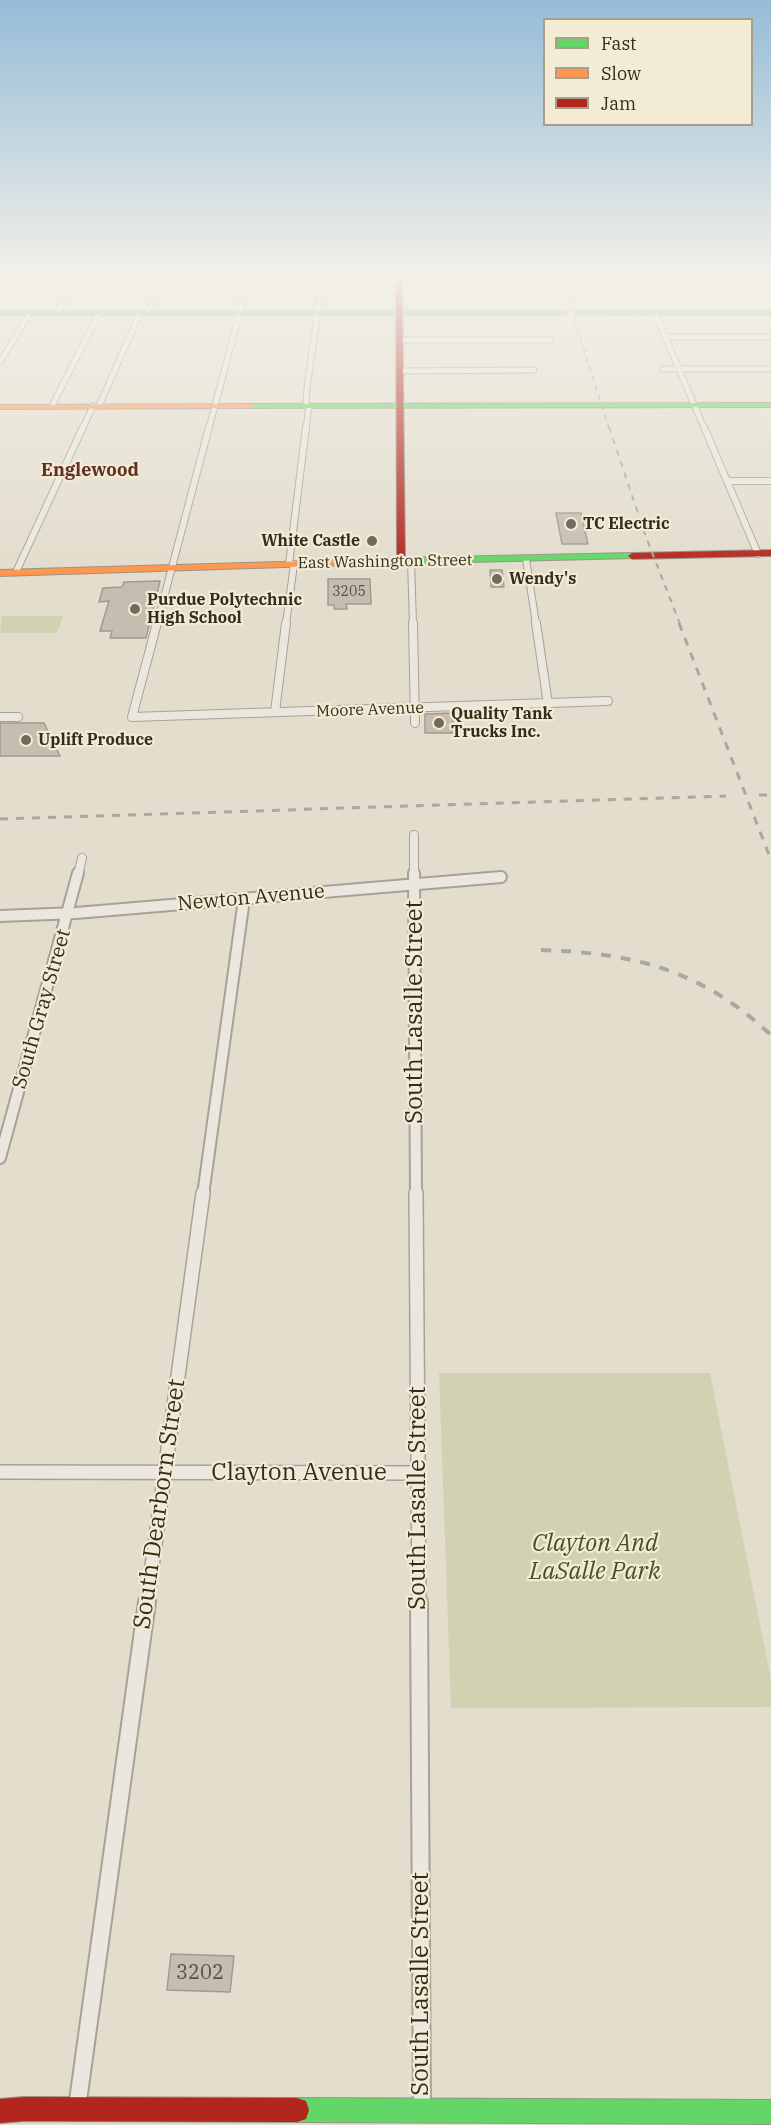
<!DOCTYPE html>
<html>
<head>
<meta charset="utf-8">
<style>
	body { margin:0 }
	#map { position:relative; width:771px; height:2125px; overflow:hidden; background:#e3ddcd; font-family:"IBM Plex Serif",serif }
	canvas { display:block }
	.legend { position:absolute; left:543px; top:18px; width:210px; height:108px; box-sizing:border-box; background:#f3ebd4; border:2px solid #a79e8c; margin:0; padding:8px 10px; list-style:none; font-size:18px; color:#362b1f }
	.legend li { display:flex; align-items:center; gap:12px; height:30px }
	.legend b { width:30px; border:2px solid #a79e8c }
</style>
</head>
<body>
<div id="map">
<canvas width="771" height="2125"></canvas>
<ul class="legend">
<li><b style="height:8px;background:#63d668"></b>Fast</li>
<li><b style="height:8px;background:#ff974d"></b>Slow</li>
<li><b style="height:8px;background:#b3261e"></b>Jam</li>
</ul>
</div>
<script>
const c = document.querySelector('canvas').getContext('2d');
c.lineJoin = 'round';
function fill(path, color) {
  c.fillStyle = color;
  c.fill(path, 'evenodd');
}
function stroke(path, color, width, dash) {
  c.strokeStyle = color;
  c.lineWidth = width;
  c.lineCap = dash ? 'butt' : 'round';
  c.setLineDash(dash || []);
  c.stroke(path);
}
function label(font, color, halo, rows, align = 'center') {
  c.font = font + ' "IBM Plex Serif",serif';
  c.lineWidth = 4.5;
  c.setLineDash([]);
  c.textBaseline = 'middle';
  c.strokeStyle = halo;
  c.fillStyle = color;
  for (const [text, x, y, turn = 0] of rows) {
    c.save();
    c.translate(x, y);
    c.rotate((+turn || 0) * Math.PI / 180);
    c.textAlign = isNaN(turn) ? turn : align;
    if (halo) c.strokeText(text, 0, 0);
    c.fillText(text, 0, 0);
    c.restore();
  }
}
fill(new Path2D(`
	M2,616h61l-6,17h-57z
	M439,1373h271l61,307v27l-320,1z`), '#d1d2b1');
const building = new Path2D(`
	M556,513h25l7,31h-26z
	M490,570h12l2,17h-13z
	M328,579h42l1,25h-25l1,5h-13v-4h-6z
	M160,581l-14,57h-36l2,-7h-12l9,-30 -10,1 4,-14 19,-1 2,-5z
	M453,713v20h-28v-19z
	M0,723h44l16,33h-60z
	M171,1954l63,2 -4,36 -63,-2z`);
fill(building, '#c6bcaf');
stroke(building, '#a3998d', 1.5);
stroke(new Path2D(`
	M562,313h17`), '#c0b9aa', 7, [7, 4]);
const streetFar5 = new Path2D(`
	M399,276h104v-2
	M56,313l24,-39
	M147,313l18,-39
	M655,313l49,115
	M666,337h105
	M399,340h151
	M0,362l30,-49
	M663,369h108
	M400,371l134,-1
	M52,406l47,-93
	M99,406l41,-93
	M83,428l10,-22
	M209,428l41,-154
	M306,428l3,-22 -3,-3 1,-15 16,-114`);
const streetFar4 = new Path2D(`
	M704,427l54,127
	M727,481h44
	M526,559l10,65
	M411,561l2,63
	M289,564l17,-137
	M16,572l67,-145
	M157,624l52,-197
	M286,624l8,-60`);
const streetFar3 = new Path2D(`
	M157,623l-25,94 476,-16
	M413,623l2,100
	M536,623l12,81
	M275,712l11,-89
	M0,717h18
	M414,835v40
	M78,875l4,-17`);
const streetFar2 = new Path2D(`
	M414,873l2,322
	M0,916l76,-3 425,-36
	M0,1158l78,-285
	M203,1195l41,-296`);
const streetFar1 = new Path2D(`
	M416,1193l3,410
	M0,1472l418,1
	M147,1603l56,-410`);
const street = new Path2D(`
	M419,1602l3,509
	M77,2108l70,-506`);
const fast = new Path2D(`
	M0,311h562l3,2 -3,2h-562z
	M579,311h192v4l-194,-1z
	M771,403v4l-520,1 -3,-2 3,-2z
	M632,553l3,1v4l-287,7 -4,-3 4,-3z
	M297,2098l474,2v24l-474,-2 -9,-3 -3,-9 3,-9z`);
const slow = new Path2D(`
	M0,405l251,-1 3,2 -3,2 -251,1z
	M351,560l1,2 -4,3 -348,11v-6z`);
const jam = new Path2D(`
	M396,274h6l3,288 -4,3 -4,-3z
	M771,550v6l-139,3 -4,-3 4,-3z
	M24,2097l273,1 9,3 3,9 -3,9 -9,3 -273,-1 -24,2v-24z`);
stroke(streetFar5, '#a8a296', 7);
stroke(streetFar4, '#a8a296', 8);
stroke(streetFar3, '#a8a296', 10);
stroke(streetFar2, '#a8a296', 14);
stroke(streetFar1, '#a8a296', 16);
stroke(street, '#a8a296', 20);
stroke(fast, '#989287', 2);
stroke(slow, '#989287', 2);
stroke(jam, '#989287', 2);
stroke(streetFar5, '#ebe7df', 5);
stroke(streetFar4, '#ebe7df', 6);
stroke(streetFar3, '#ebe7df', 8);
stroke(streetFar2, '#ebe7df', 10);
stroke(streetFar1, '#ebe7df', 13);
stroke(street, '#ebe7df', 16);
fill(fast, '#63d668');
fill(slow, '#ff974d');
fill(jam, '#b3261e');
stroke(new Path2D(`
	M592,274l-16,24 -2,21 35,109`), '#aaa79f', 1.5, [5, 5]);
stroke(new Path2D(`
	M609,427l37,110 34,87`), '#aaa79f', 2, [6, 6]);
stroke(new Path2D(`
	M679,623l92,237
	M759,795h12
	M0,819l726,-23`), '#aaa79f', 3, [8, 8]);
stroke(new Path2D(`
	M541,950c94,3 160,20 230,85`), '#aaa79f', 4, [10, 10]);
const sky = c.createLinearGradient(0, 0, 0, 572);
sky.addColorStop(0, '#95bcd7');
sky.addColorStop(0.48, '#f2f0e8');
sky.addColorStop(1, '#f2f0e800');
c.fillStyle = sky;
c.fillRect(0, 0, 771, 572);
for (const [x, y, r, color] of [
	[571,524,6,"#73695c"],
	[372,541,6,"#73695c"],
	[497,579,6,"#73695c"],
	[135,609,6,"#73695c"],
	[439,723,6,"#73695c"],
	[26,740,6,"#73695c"]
]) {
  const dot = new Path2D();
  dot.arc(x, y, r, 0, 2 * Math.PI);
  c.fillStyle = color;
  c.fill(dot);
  stroke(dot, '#f3ebd4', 2);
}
label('14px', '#5a4f43', null, [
	["3205",349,592]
]);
label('bold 16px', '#362b1f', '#f3ebd4', [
	["TC Electric",583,524],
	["White Castle",360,541,"right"],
	["Wendy's",509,579],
	["Purdue Polytechnic",147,600],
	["High School",147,618],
	["Quality Tank",451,714],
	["Trucks Inc.",451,732],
	["Uplift Produce",38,740]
], 'left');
label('16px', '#362b1f', '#f3ebd4', [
	["East Washington Street",385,562,-1],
	["Moore Avenue",370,710,-2]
]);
label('bold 18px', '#603022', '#f3ebd4', [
	["Englewood",90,471]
]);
label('20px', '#362b1f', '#f3ebd4', [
	["Newton Avenue",251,898,-5],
	["South Gray Street",42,1009,-74]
]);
label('20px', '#5a4f43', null, [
	["3202",200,1973]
]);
label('24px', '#362b1f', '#f3ebd4', [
	["South Lasalle Street",415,1012,-90],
	["Clayton Avenue",299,1473],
	["South Lasalle Street",418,1498,-90],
	["South Dearborn Street",160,1504,-82],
	["South Lasalle Street",421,1984,-90]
]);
label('italic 24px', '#455127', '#f3ebd4', [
	["Clayton And",595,1544],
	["LaSalle Park",595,1572]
]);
</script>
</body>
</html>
